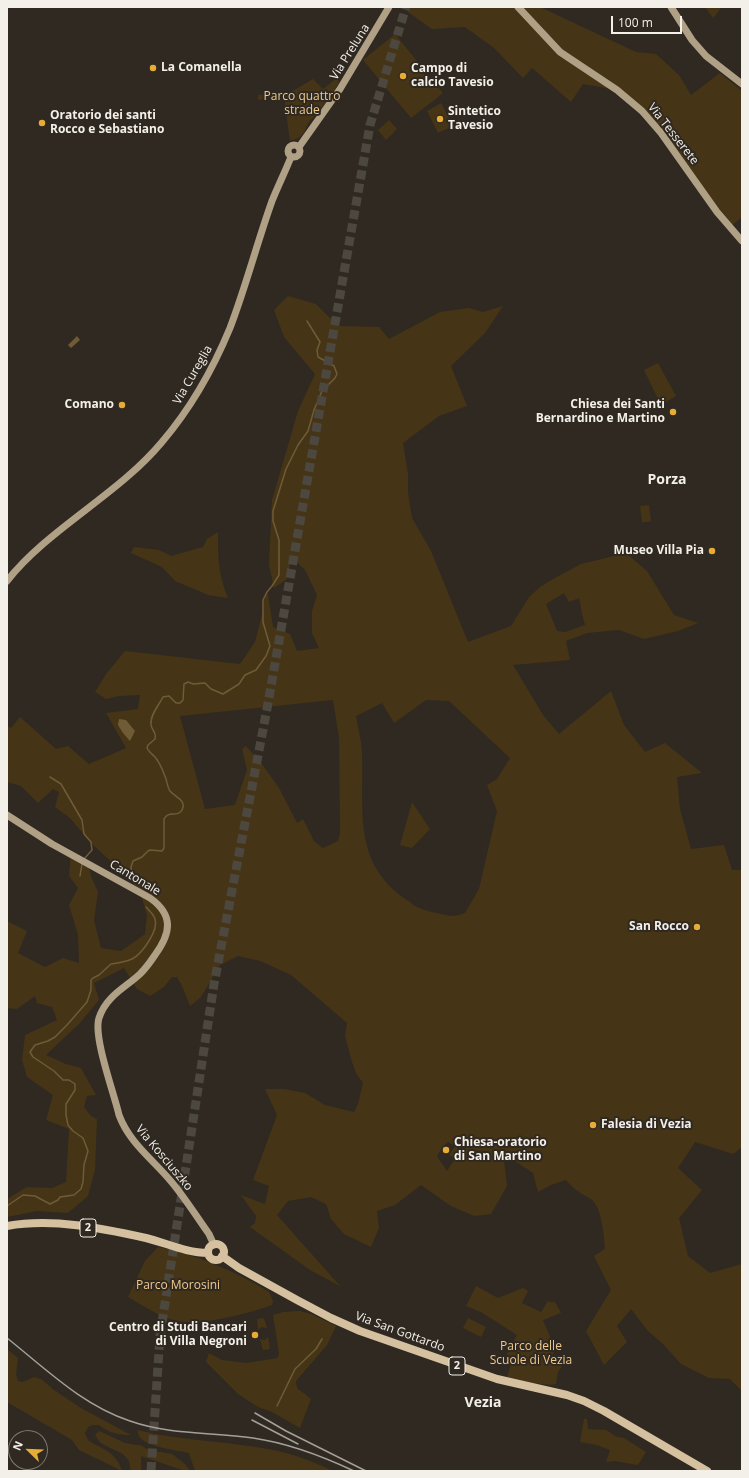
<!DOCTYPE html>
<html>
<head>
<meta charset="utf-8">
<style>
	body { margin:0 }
	#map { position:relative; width:749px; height:1478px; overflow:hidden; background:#2f2921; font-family:"Open Sans",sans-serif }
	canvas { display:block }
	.frame { position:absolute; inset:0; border:8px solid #f3efe9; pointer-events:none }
	.north { position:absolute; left:8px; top:1430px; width:40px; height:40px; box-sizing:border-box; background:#2f2921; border:1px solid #7d7871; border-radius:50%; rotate:293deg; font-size:11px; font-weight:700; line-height:16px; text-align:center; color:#f3efe9 }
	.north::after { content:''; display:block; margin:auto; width:14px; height:18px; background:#e7ac36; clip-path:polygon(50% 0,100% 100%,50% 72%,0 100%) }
	.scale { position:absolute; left:611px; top:16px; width:71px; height:18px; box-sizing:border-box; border:2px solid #f3efe9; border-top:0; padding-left:5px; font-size:12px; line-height:14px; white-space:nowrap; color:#f3efe9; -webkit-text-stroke:3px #2f2921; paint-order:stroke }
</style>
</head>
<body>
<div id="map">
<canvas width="749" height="1478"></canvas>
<div class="frame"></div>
<div class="north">N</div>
<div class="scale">100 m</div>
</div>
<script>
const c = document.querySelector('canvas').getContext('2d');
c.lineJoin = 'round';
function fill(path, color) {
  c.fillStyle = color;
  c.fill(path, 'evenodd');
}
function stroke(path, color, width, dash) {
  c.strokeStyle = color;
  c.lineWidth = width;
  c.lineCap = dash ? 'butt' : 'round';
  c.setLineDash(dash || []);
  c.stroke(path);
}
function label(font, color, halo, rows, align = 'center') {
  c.font = font + ' "Open Sans",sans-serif';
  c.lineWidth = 4;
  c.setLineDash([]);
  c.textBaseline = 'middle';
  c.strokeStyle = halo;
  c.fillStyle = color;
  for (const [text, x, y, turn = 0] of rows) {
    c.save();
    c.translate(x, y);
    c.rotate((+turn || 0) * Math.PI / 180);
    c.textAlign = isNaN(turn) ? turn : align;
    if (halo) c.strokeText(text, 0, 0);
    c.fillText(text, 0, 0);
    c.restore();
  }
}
fill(new Path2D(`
	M410,7h130l96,45 20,2 23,21 12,20 29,-22 22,18v126l-12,10 -59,-81 -54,-56 -34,-6 -12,18 -39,-34 -9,10 -29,-30 -29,-21 -33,2 -24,-17z
	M705,7h17l-9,11z
	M395,34l47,58v2l-31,24 -48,-58z
	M338,77l2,2 -2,3 1,1 -12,18 -15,18h-1c-7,9 -5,19 -20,21l-1,2 -6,-46 -26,4v-5l33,-3 22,-13 10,10z
	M441,103l12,23 -15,7 -11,-22z
	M389,120l8,9 -11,11 -8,-10z
	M288,296l28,8 22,22 41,1 10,12 51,-27 29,-4 14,4 20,-6 -18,27 -34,33 16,40 -28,10 -36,27 5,31v18l4,26 19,33 37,91 43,-16 18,-29 11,-10 13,-8 28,-15 45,-11 21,18 27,44 24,8 -20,8 -34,8 -25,-9 -32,3 -21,8 4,19 -57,5 30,50 16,19 52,-43 13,34 21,27 20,-9 37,30 -25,4 3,32 11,40 33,-4 8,25h10v277l-9,7 -38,-12 -17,26 24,22 -23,28 9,38 22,17 32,-9 -1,-75 1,2v200l-12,-12 -21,-1 -28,-14 -17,-19 -16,-14 -17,-22 -14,17 10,16 -23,23 -18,-34 25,-41 -17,-34 11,-7c-1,-12 -3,-42 -14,-50 -9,-5 -18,-10 -25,-19l-15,5 -13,7 -5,-19 -23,-15 -6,2 3,26 -16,28 -17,2 -23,-10 -30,-21 -26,20 -18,6 2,17 -8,19 -27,-13 -13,-15 -5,-15 -15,-7 -23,4 -11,14 63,71 -30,-16 -60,-43 5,-4 1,-7 -15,-21 24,9 4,-18 -16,-6 24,-65 -12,-26h19l21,4 20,12 29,7 4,-8 5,-21 -7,-10 -4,-11 -7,-26 2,-13 -56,-48 -31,-14 -22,-5 -18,9 -19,32 -11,9 -7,-18 -6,-11h-5l-8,10 -14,9 -13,-7 -13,-21 -30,15 5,17 -19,23 -34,32 20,9 15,4 15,27 -9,1 -3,11 7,9 6,3 -2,51 -7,26 -20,17 -31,-2 -30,6v-18l20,-12 25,1 14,-6 3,-53 -23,-9 7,-25 -26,-18 -5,-17 3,-25 32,-15 -5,-13 -15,-4 -2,-7 -18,13 -10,-1v-87l20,10 -9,22 27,14 18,-9 16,5 -1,-28 -9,-30 9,-17 -9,-12 2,-22 17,9 3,13 7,16 -4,28 7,28 20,3 24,-17 2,-19 -7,-23 -13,-16 -35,-32 -22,-26 -15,-11 4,-15 -6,-3 -15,14 -17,-17 -14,-4v-56l4,2 9,-11 36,32 12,-3 21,18 37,-16 -20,-35 32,-4 2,-14 -21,1 -13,3 -11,-7 11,-18 19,-23 115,13 15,-22 8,-31 2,-18 3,1 5,33 17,7 7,17 22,-3 -7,-15v-22l5,-16 -12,-25 -13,-13 -5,22 -13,9 -5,-23 3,-65 26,-89 17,-37 -31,-37 -10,-27zM564,593l5,9 10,-4c2,9 3,18 6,27l-20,7 -8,-1 -11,-27zM333,700l6,38 1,95 -2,8 -15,7 -9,-7 -11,-22 -6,4 -18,-35 -17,-24 -16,-18 -4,3 5,21 -12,35 -30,4 -25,-93zM426,700l23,1 61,57 -13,21 -10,6 10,26 -18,78 -14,24c-4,1 -8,3 -12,3 -5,0 -31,-6 -36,-9 -2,-1 -5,-3 -7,-5 -58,-37 -46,-88 -48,-147 0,-14 -4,-26 -6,-39l26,-13 12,20zM448,1142l7,4 -6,9 6,4 -8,12 -10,-15 6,-10z
	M658,363l18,33 -15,9 -17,-35z
	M649,505l2,16 -3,1h-6l-2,-16z
	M218,532c0,26 0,41 10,66l-20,-3 -33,-14 -13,-14 -31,-14 3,-6 25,3 12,6 32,-9 4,-8z
	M412,802l18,27 -18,19 -12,-3z
	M158,1247c40,8 77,24 111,45l4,9 -1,4c-21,8 -72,21 -94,16 -17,-3 -34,-15 -50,-24l17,-36z
	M476,1286l22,12 25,-10 5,3 -6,12 19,9 7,-11 3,1h4l6,11 -18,7 10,24v2l6,1v2l-4,-1 -3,10 13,4 -7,10 -2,12c-6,3 -41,-4 -49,-7l4,-13 -7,-4 13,-25 -36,-23 -15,-6z
	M300,1311l11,3 25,12 -9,19 -31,36 1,7 14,11 -11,29 -28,-16 -14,-5 -20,-13 -32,-32 3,-9 13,7 24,3 32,-5 1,-5 -6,-38 10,-3z
	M264,1318l3,10 -5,-1 -4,3 -1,-11z
	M468,1318l18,9 -5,10 -18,-9z
	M268,1337l2,12 -7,1 -3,-11 5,1z
	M7,1349l11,9 -2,16 2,7 5,1 11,-5 7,2 13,11 27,18 50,27c-12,0 -22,-2 -32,-10h-6l-5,2 -3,6 3,7c16,11 27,10 34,31l-43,-21 -7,-10 -65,-38z
	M584,1419h3l1,10 18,1 11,7 7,1 22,14 -8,13 -23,-4 -9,1 4,-12 -13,-5 -17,-3z
	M137,1430c45,11 91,11 136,20 21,4 41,12 60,21h-138l-6,-18c-12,-3 -44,-6 -50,-17 -1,-2 -1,-4 -2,-6z
	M99,1431l26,12 11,2h4l9,5 23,4 13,10 5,7h-5l-44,-15v15h-10l-2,-10 -6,-7 -19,-9 -5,-4 -4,-6z`), '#453516');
fill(new Path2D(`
	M77,336l3,4 -9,8 -3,-3z
	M119,719l7,1 9,11 -5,10 -7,-8 -5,-8z`), '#705b37');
stroke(new Path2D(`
	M50,777l11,7 21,36 2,14 7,8 1,8 -8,9
	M80,876l2,-12
	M133,880l-2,-13 2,-6 9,-4 6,-6 2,-1 12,1 2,-3v-29c4,-9 14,-1 18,-9 5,-10 -7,-13 -12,-19 -3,-4 -3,-12 -6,-17 -2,-6 -5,-12 -9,-17 -3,-3 -6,-5 -8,-9l1,-3 7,-6c2,-8 -4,-8 -4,-15 -1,-9 8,-19 12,-27l6,-1 7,7h4l3,-3 1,-16 4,-2 5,2 12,-1 6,6 12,5 16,-10 6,-9 11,-5 10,-14 4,-10 -7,-24v-22l4,-8 5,-6 7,-11v-35l-6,-19v-10l13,-42 12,-24 10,-14 6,-21 8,-19 13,-13 2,-4 -3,-8 -16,-9 -1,-7 3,-8 -13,-21
	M7,1206l16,-11 12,1 15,8 8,-4 2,-3 14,-2 7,-6 2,-7 1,-17 4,-14 -5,-13 -10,-7 -5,-6 -2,-10v-11l9,-14v-6l-6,-4h-6l-9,-9 -21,-14 -3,-5 5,-7 13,-4 7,-4 12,-12 20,-23 4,-12v-10l2,-2 6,-3 12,-11c7,-1 14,-2 21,-5 10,-5 27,-29 23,-40 -1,-4 -6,-9 -9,-12
	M277,1406l18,-37 21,-20 6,-10`), '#705b37', 1.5);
stroke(new Path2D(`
	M151,1471l9,-135 54,-352 53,-275 103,-584 36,-118`), '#4c473f', 9, [9, 4.5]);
stroke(new Path2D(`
	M518,7l42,45 57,38 25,21 19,22 56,79 25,29
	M671,7l21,33 14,16 36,28
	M288 151a6 6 0 1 1 12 0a6 6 0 1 1-12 0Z
	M299,147l41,-58 49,-82
	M7,581c42,-53 111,-86 155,-139 29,-34 51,-73 68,-114 16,-42 27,-85 42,-127 6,-15 13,-29 19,-44
	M7,815l45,29 98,54c24,17 21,35 5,57 -4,6 -9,13 -15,19 -15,14 -34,22 -41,44 -6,19 15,75 20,97 10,27 32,43 50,64 15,17 27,37 40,55l5,11`), '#afa086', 7);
stroke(new Path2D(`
	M7,1226c46,-8 94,2 139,12 20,5 41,15 62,15
	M208 1252a8 8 0 1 1 16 0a8 8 0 1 1-16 0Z
	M222,1256l17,12 58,32 34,18 29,13 137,48 70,16 17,6 20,10 103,60`), '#d5c1a0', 8);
stroke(new Path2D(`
	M7,1338c39,31 75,67 123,83 40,14 82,11 123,17 35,5 69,18 101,33
	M255,1413l31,18 80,40
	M252,1420l46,24`), '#a4a099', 1.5);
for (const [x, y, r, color] of [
	[153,68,4,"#e7ac36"],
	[403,76,4,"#e7ac36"],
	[440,119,4,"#e7ac36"],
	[42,123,4,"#e7ac36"],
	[122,405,4,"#e7ac36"],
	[673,412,4,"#e7ac36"],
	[712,551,4,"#e7ac36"],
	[697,927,4,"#e7ac36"],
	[593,1125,4,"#e7ac36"],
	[446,1150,4,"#e7ac36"],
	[255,1335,4,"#e7ac36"]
]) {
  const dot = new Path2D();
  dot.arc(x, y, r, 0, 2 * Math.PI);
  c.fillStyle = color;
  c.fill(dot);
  stroke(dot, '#2f2921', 1.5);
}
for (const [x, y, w] of [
	[88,1228,16],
	[457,1366,16]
]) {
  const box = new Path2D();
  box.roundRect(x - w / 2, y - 9, w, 18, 3);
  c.fillStyle = '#2f2921';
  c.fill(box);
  stroke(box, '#f3efe9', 1);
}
label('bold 11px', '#f3efe9', null, [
	["2",88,1228],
	["2",457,1366]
]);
label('12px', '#f3efe9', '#2f2921', [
	["Via Preluna",350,52,-58],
	["Via Tesserete",673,134,52],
	["Via Cureglia",193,375,-60],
	["Cantonale",135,878,31],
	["Via Kosciuszko",164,1158,50],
	["Via San Gottardo",400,1332,20]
]);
label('bold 12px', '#f3efe9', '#2f2921', [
	["La Comanella",161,68],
	["Campo di",411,69],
	["calcio Tavesio",411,83],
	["Sintetico",448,112],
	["Tavesio",448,126],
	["Oratorio dei santi",50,116],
	["Rocco e Sebastiano",50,130],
	["Comano",114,405,"right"],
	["Chiesa dei Santi",665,405,"right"],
	["Bernardino e Martino",665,419,"right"],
	["Museo Villa Pia",704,551,"right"],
	["San Rocco",689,927,"right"],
	["Falesia di Vezia",601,1125],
	["Chiesa-oratorio",454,1143],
	["di San Martino",454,1157],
	["Centro di Studi Bancari",247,1328,"right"],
	["di Villa Negroni",247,1342,"right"]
], 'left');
label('12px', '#eeca8c', '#2f2921', [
	["Parco quattro",302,97],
	["strade",302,111],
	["Parco Morosini",178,1286],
	["Parco delle",531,1347],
	["Scuole di Vezia",531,1361]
]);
label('bold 14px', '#f3efe9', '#2f2921', [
	["Porza",667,480],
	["Vezia",483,1403]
]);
</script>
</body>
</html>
